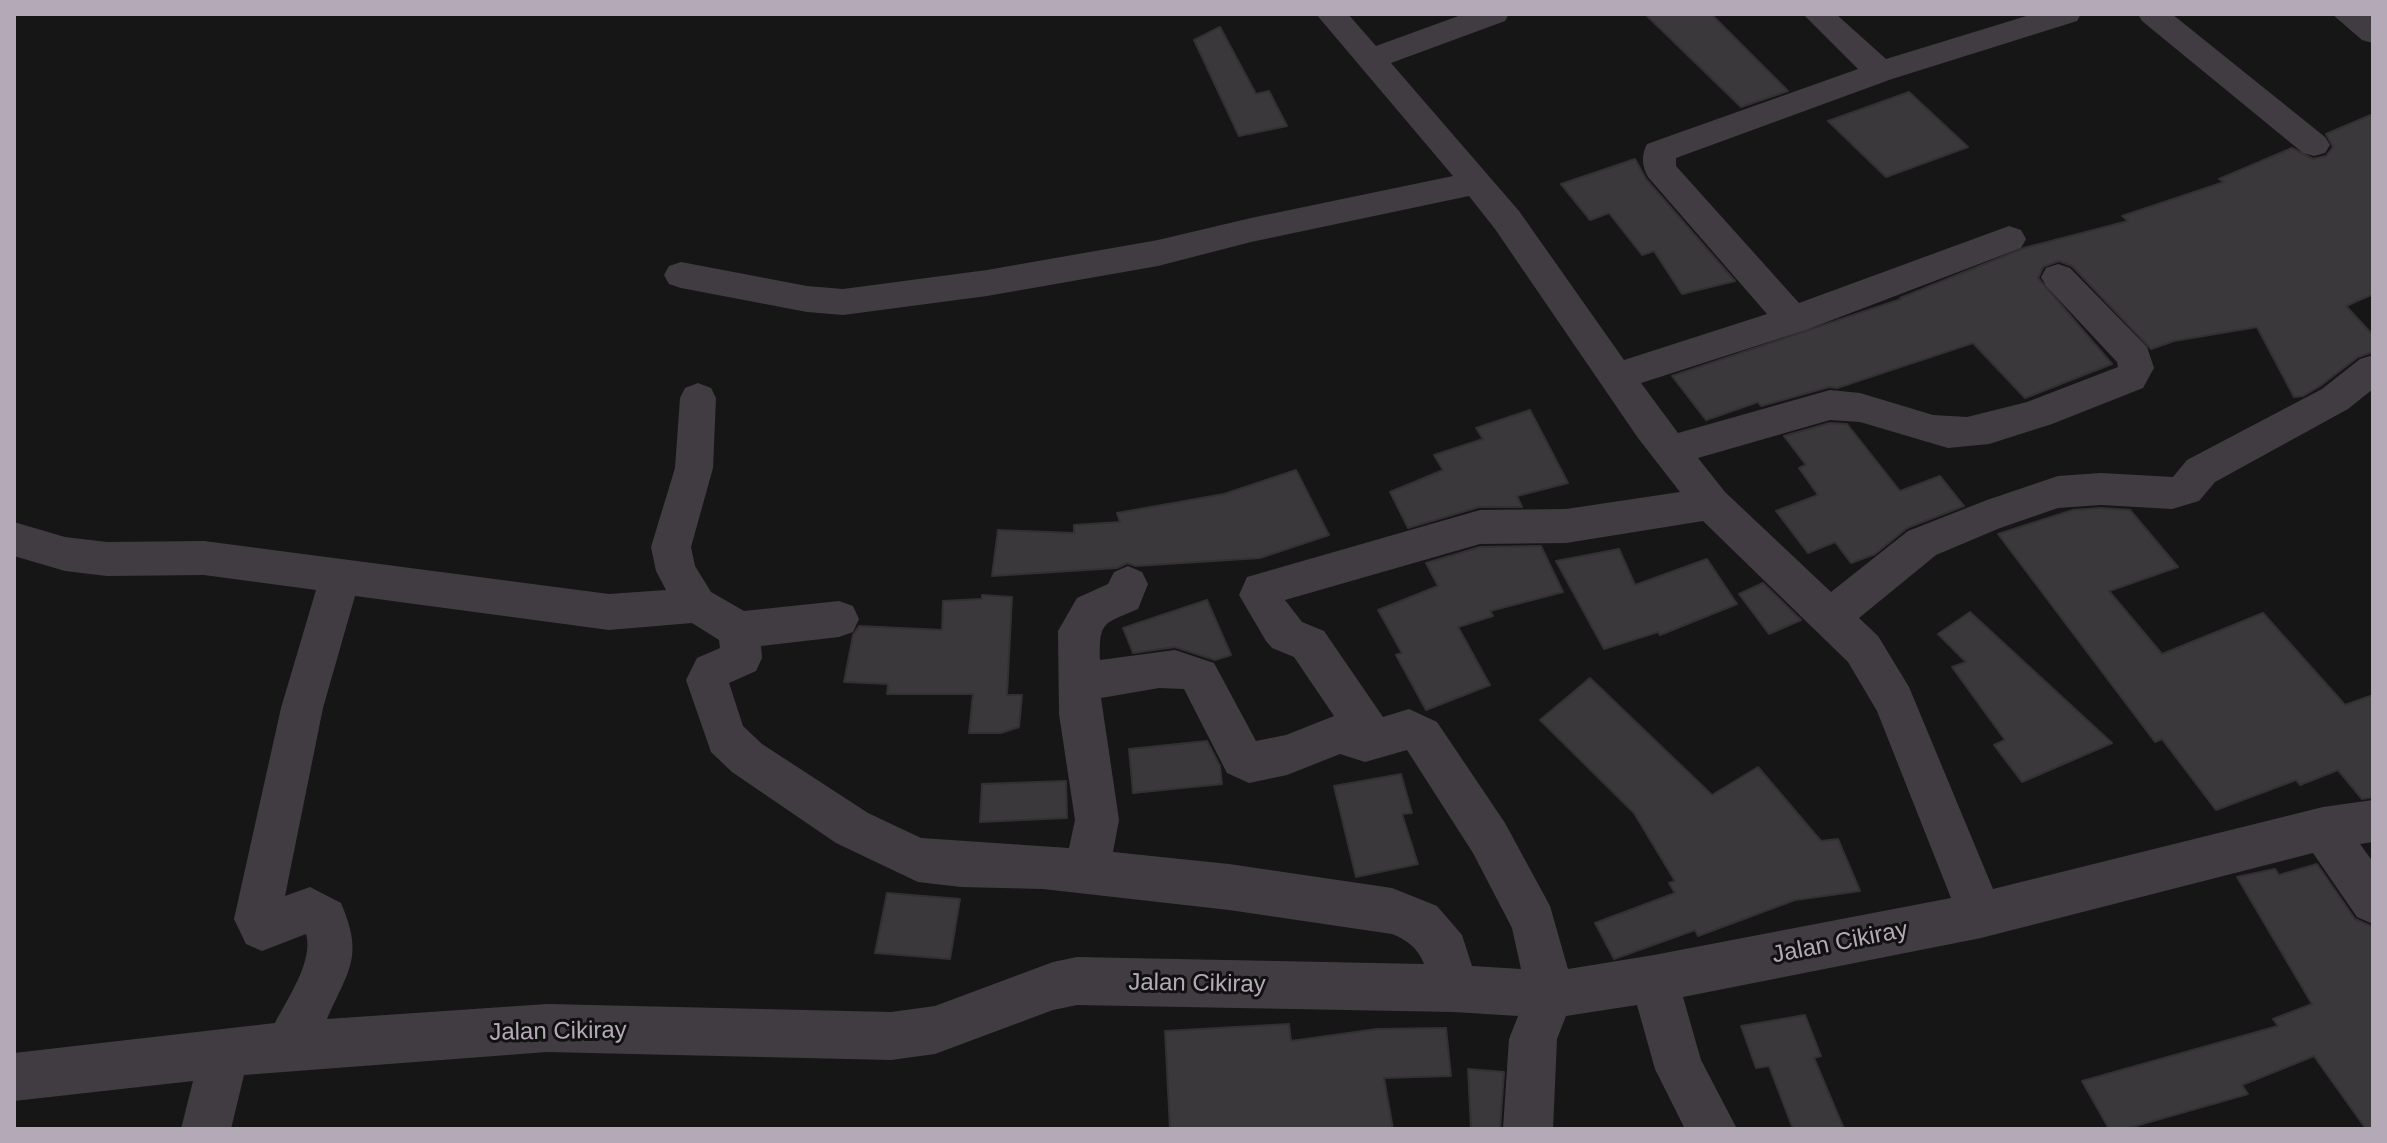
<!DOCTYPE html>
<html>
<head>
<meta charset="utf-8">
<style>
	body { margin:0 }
	#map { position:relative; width:2387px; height:1143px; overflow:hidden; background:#171617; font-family:Arial,sans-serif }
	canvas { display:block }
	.frame { position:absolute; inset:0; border:16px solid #b4a9b6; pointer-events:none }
</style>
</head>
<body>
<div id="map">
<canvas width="2387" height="1143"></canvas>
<div class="frame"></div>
</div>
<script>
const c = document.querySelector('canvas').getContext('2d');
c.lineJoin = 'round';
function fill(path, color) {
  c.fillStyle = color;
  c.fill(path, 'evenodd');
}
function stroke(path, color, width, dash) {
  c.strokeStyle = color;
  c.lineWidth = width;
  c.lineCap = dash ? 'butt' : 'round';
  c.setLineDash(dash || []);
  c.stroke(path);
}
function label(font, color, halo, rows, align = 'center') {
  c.font = font + ' Arial,sans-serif';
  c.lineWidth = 6;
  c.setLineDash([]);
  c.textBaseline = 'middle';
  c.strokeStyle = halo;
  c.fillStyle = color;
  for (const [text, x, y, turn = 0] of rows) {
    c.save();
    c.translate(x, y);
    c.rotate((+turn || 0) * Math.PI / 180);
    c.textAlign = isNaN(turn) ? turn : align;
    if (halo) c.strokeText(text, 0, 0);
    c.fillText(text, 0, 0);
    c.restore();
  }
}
const building = new Path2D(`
	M1645,14h66l77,77 -47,16z
	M1220,27l36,67 13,-3 18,35 -48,10 -45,-96z
	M1909,92l59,55 -82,30 -58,-56z
	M2373,114v180l-27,12 27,29v17l-15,5 -38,29 -17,10 -9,1 -37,-70 -83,14 -23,8 -79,-83 -13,-5 -16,6 -5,11 74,86 -87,34 -52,-55 -136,45 -8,-1 -68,19 -3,-4 -52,18 -34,-44 229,-77 -1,-1 124,-50 104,-27 -6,-5 102,-34 -5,-3 73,-31 21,11 13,-3 7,-9 -7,-13z
	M1635,159l11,20 89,102 -53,13 -28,-43 -12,4 -33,-42 -19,7 -29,-36z
	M1530,410l38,73 -51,13 5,11h-43l-71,21 -18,-36 53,-22 -9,-15 49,-16 -7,-11z
	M1830,423l17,1 53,67 40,-15 24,30 -57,22 -32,26 -24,9 -16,-21 -27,11 -32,-42 42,-16 -19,-27 7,-3 -22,-29z
	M1296,470l33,65 -69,23 -124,8 -9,-3 -10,5 -125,8 6,-46 76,3v-8l46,-3 -3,-9 107,-19z
	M2101,508l29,2 48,57 -69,24 53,63 101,-41 82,92 28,-10v102l-11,2 -24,-29 -38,15 -4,-5 -80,30 -54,-71 -7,3 -157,-208 75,-24z
	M1541,546l22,46 -73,19 3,5 -35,11 32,58 -64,25 -30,-55 6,-2 -24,-43 60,-24 -12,-23 54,-16z
	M1619,549l16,36 72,-26 30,45 -77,31 -2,-3 -54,17 -48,-88z
	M1763,583l38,37 -32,14 -30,-40z
	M982,595l30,2 -5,98h15l-3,32 -18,6h-32l4,-39h-86l1,-10 -44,-2 9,-47 6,-9 83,4 1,-29 39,-2z
	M1207,600l24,55 -16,5 -40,-13 -42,6 -10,-25z
	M1970,612l142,131 -90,39 -28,-37 11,-5 -53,-73 14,-5 -28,-28z
	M1590,678l122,117 46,-28 63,74 17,-2 22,52 -65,9 -97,36 -3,-6 -81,29 -19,-36 80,-30 -6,-10 6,-2 -41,-68 -94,-93z
	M1207,741l13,25 2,18 -89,9 -4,-44z
	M1401,774l11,39 -10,1 16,50 -62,13 -22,-91z
	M1066,781l1,37 -87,4 2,-38z
	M2317,864l38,55 18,8v202h-7l-52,-73 -72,29 6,9 -123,35h-16l-27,-48 196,-55 -5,-7 39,-15 -75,-127 38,-8 4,6z
	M887,893l73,6 -10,60 -75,-6z
	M1805,1015l16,41 -7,2 30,71h-51l-24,-63 -13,2 -15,-42z
	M1289,1024l2,17 86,-12 69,-1 5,48 -67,2 9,51h-223l-5,-98z
	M1468,1069l36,3 -4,57h-29z`);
fill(building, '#3b383c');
stroke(building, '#333033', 2);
fill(new Path2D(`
	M1316,14h32l28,32 88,-32h45l-4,7 -114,42 128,148 105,149 143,-46 -119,-137c-6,-11 -7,-22 -1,-33l211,-75 -55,-55h33l50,45 147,-45h48l-4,7 -185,58 -216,79v8l123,137 210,-77 12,4 5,9 -5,9 -215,82 -165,53 37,50 152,-43 30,3 73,22 34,2 60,-15 91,-35 -1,-5 -71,-76 -5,-9 5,-9 12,-4 12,4 77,79 7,21 -11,20 -91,36 -63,20 -41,4 -88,-26 -30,-2 -132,38 27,34 106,100 77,-61 79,-31 71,-24 43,-3 72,4 14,-17 135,-71 38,-30 13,-4v34l-25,20 -133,73 -16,19 -27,8 -71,-4 -43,3 -58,20 -64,27 -77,63 19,18 31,51 84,202 330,-82 50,-7v42l-13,2 13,18v62l-16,-7 -44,-64 -332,85 -298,59 18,63 36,69h-52l-30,-60 -18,-64 -71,11 -9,23 -4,90h-50l6,-90 9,-23 -64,-4 -377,-7 -24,5 -118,44 -44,6 -344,-8 -303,23 -13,54h-50l12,-48 -179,20v-48l261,-30c12,-24 39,-62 31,-89l-44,17 -16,-7 -12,-25 47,-211 35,-118 -112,-15 -97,1 -42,-5 -51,-15v-34l51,15 42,5 97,-1 405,53 57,-4 -10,-19 -5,-24 24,-79 5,-70 5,-10 13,-5 13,5 5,10 -3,70 -22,79 4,19 16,26 33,19 95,-10 14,5 6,13 -6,13 -14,5 -78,9 1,12 -6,13 -27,12 14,43 19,18 106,69 53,25 148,10 6,-28 -16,-106 -1,-83 19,-33 31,-14 6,-12 14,-6 14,6 6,12 -10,25c-34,15 -39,11 -38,51l75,-10 39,13 42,78 30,-6 48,-19 -40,-59 -22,-9 -6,-7 -27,-46 8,-18 233,-67 86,-1 114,-17 -42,-54 -143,-209 -26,-33 -218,46 -93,24 -171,30 -144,19 -36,-3 -126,-24 -12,-4 -5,-9 5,-9 12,-4 126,24 36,3 144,-19 171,-30 93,-22 202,-42zM1703,521l145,141 29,49 74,187 -297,57 -86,14 -18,-63 -45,-83 -68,-101 -28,-13 -26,8 -59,-86 -22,-9 -17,-22 195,-56 86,-1zM355,596l254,34 83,-7 27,17 1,8 -23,10 -11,22 25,72 21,20 104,71 82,39 43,5 82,2 186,21 163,24c15,6 26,14 32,30l-347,-7 -24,5 -118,44 -44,6 -344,-8 -220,15c22,-50 37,-62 14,-116l-31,-16 -25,9 38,-188zM1159,688l25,1 43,84 22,10 38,-8 53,-21 25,8 42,-12 66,103 39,75 9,41 -49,-3 -10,-31 -25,-29 -45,-18 -163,-24 -116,-12 6,-32 -18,-122z
	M2138,14h34l153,123 5,8 -5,8 -11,3 -11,-3 -161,-132z
	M2332,14h35l6,4v25l-11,-3z`), '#413c41');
label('24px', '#b4a9b6', '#121112', [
	["Jalan Cikiray",1840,943,-11],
	["Jalan Cikiray",1197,984,1],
	["Jalan Cikiray",558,1032,-1]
]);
</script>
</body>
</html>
